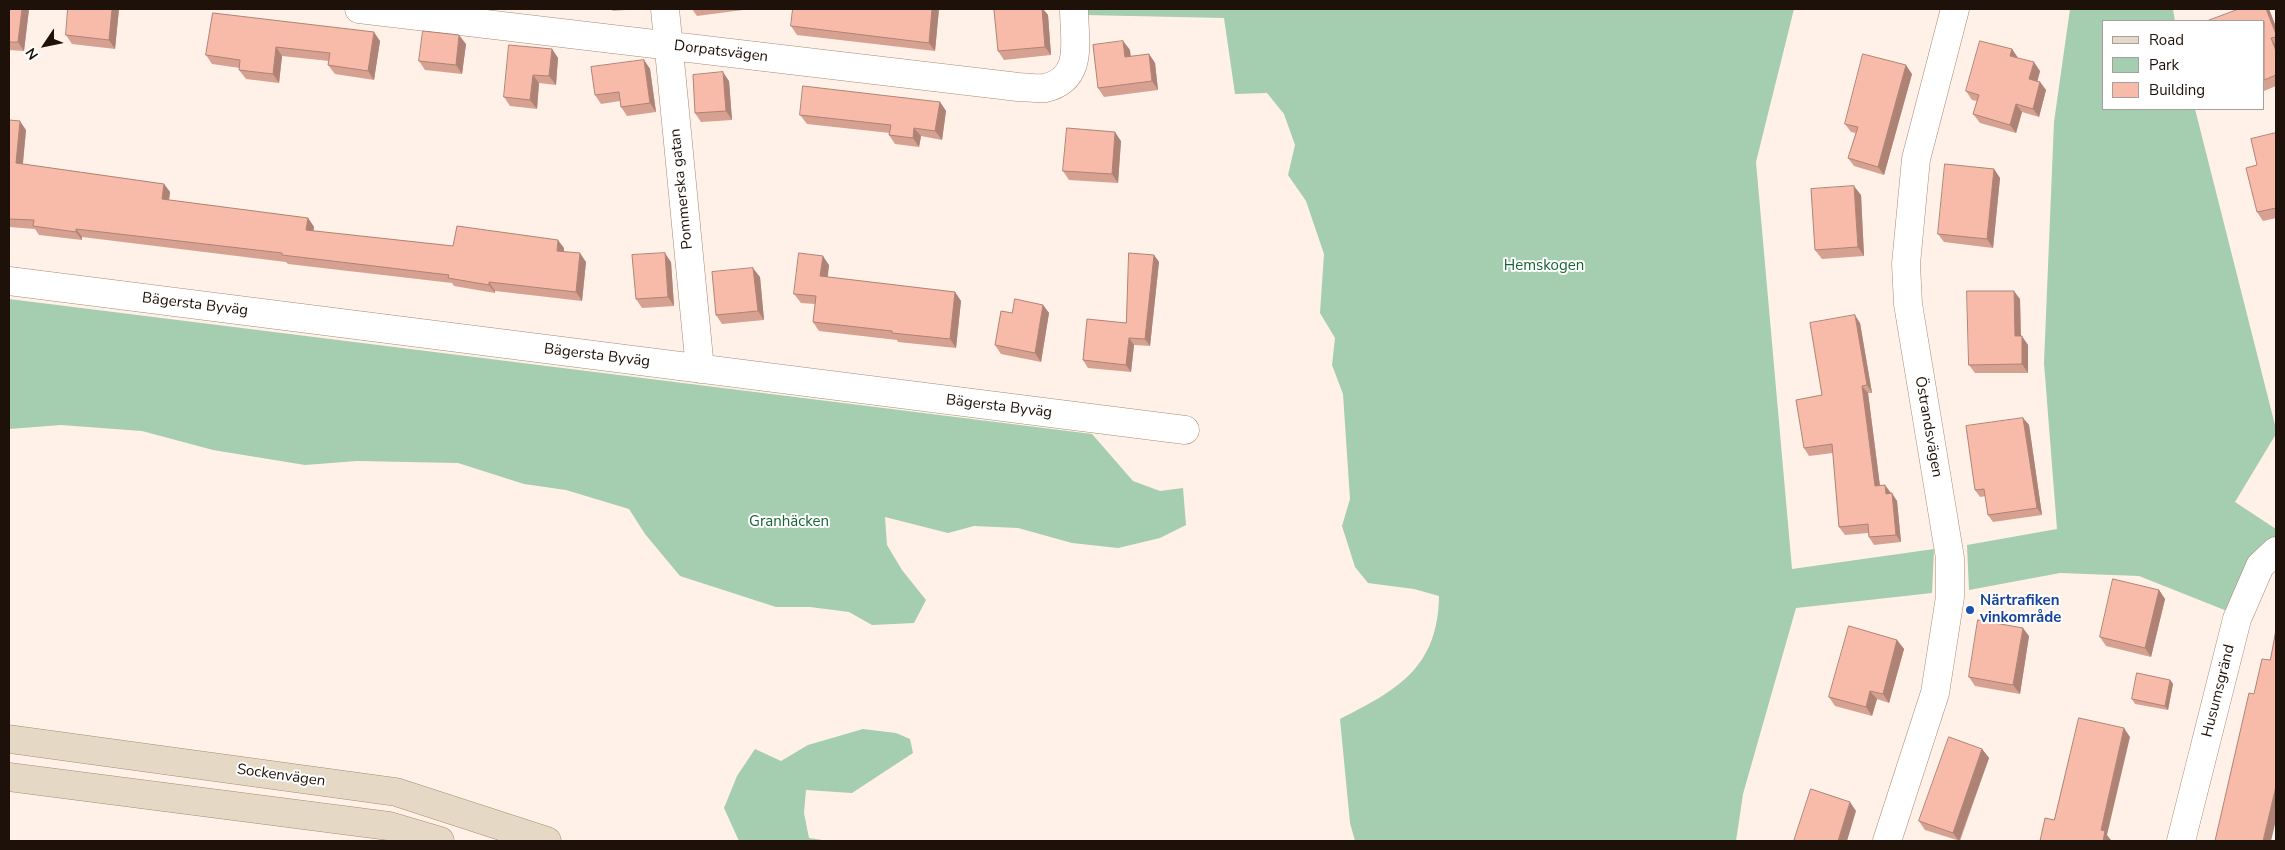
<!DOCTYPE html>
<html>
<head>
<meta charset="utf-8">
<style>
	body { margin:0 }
	#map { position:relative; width:2285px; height:850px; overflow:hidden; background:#fff1e7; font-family:"Nunito Sans",sans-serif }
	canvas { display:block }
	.frame { position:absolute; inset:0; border:10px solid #1d1109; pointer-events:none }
	.legend { position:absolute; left:2102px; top:20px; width:162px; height:90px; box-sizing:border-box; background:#fff; border:1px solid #a5a09d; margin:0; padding:6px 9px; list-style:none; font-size:15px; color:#1d1109 }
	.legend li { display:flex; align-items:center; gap:10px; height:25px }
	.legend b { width:25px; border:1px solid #a5a09d }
	.north { position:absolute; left:20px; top:20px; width:50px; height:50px; -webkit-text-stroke:4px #fff; paint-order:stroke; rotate:236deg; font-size:14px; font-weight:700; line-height:20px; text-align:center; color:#1d1109 }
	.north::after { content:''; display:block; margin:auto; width:18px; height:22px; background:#1d1109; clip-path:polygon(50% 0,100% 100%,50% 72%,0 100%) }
</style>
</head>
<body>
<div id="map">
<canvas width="2285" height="850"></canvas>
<div class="frame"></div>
<ul class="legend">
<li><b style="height:6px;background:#e5d9c5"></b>Road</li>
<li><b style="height:14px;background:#a5cdaf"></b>Park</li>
<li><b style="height:14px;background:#f9bba9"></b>Building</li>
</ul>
<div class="north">N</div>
</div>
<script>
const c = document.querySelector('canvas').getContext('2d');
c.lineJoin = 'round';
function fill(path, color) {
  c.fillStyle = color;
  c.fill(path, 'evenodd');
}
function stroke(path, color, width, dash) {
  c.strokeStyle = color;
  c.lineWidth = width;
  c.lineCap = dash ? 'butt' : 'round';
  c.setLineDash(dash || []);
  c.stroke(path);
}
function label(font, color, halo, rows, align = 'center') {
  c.font = font + ' "Nunito Sans",sans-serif';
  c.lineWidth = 4;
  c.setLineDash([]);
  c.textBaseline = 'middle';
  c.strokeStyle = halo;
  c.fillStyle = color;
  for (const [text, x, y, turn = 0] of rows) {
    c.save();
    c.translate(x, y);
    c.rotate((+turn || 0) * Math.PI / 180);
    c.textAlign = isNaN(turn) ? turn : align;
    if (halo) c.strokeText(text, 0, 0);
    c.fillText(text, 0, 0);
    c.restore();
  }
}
fill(new Path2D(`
	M1085,9h709l-38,153 36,407 142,-20 -2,44 -136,15 -53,186 -7,47h-381l-5,-18 -10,-104c57,-29 98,-51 99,-123l-25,-7 -46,-6 -13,-16 -13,-41 8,-27 -7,-105 -11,-29 3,-27 -15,-25 4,-59 -18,-53 -18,-26 7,-30 -11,-31 -17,-21 -32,1 -11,-76 -139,-3z
	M2070,9h103l2,12h-71v88h91l81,320v5l-41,68 41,27v22l-44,62 -93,-37 -79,-3 -91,17 -2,-45 90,-16 -13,-166 10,-241z
	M9,299l1083,135 41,47 27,10 23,-3 3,37 -26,13 -42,10 -46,-5 -54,-15 -44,-2 -26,7 -63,-16 2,28 15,25 24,30 -12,23 -42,2 -23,-13 -39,-5h-34l-96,-31 -35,-42 -16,-25 -63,-19 -42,-6 -66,-21 -101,-2 -52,4 -92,-15 -71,-19 -81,-6 -52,4z
	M863,729l33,4 14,6 3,14 -61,40 -46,-3 -2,23 5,25 20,3h-90l-15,-33 13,-32 18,-27 26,12 27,-16z`), '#a5cdaf');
const street = new Path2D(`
	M359,9l659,78c8,0 19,2 27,1 40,-9 29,-49 29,-79
	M665,9l35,360
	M9,281l1176,149
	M1887,841l48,-148 15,-96v-39l-42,-254 -2,-40 10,-105 39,-150
	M2181,841l56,-222 23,-53 16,-15`);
const secondary = new Path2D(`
	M9,739l387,53 151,49
	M9,777l380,49 51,15`);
stroke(street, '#a88a73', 29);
stroke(secondary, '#a88a73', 29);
stroke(street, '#fff', 28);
stroke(secondary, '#e5d9c5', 28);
fill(new Path2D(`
	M9,9h20l-5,42 -15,-1z
	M119,9l-4,40 -43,-5 -6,-9z
	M611,9h27l-25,2z
	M692,9h51v1l-46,6z
	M939,9l-4,42 -138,-16 -6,-9z
	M1008,9h35l5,6 3,40 -47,5 -6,-9z
	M2269,9l7,18v59l-12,5v-70z
	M213,13l167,28 -6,39 -39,-6 -7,-9 1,-4 -47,-5 -3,27 -33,-4 -7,-9 1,-2 -28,-4 -6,-9z
	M1123,41l7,9v7l19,-3 6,9 3,27 -54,7 -6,-9z
	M466,44l-4,30 -37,-4 -6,-9z
	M552,49l6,9 -2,27 -17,-2 -2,26 -27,-3 -6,-9z
	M2012,49l6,9 22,13 -3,10 3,1 6,8 -7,27 -17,-5 -6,21 -36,-10 -7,-9 4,-13 -5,-1 -6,-9z
	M644,60l6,9 6,43 -29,4 -6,-9 -1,-6 -19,3 -6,-9z
	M1912,74l-28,101 -30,-9 -6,-8 8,-25 -5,-1 -6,-8z
	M729,81l3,39 -31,2 -6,-9z
	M940,102l6,9 -4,29 -21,-4 -2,11 -24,-3 -6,-9 1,-2 -83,-9 -7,-9z
	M9,120l17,10 -3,34 141,20 6,8 -1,8 139,18 6,9 -1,4 140,15 111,2v4l22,10 -4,39 -87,-10v2l-41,-7 -2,-3 -164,-19 -2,-2 -204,-25v3l-43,-5 -4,-6 -26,-2z
	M2276,133v85l-13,3 -6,-9v-47z
	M1121,141l-3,42 -49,-3 -6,-9z
	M1994,169l6,9 -7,70 -49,-6 -6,-8z
	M1861,195l3,61 -42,3 -7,-9z
	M1154,255l5,7 -9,84 -16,-1 -3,27 -43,-4 -5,-8 43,-37z
	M671,262l3,44 -32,2 -6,-9z
	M829,265l-2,12 128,15 6,9 -5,47 -58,-6 -1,-2 -78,-9 -6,-9 2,-18 -14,-1 -7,-9z
	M760,277l4,43 -42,4 -6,-9z
	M2020,299l1,37 7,9v28h-53l-6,-8z
	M1043,305l6,8 -8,49 -40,-8 -6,-9 17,-32z
	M1860,323l12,70h-4l12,93 11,8 6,7 4,41 -27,3 -5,-8 -1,-4 -23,2 -6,-8 -6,-74 -24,3 -5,-8 18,-53z
	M2023,418l6,7 13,90 -49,7 -5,-7 -2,-19 -6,1 -5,-7z
	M2159,590l6,9 -14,58 -45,-11 -6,-9z
	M2029,636l-9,58 -45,-8 -6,-9z
	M1897,640l7,9 -15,54 -12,-4 -5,17 -37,-10 -6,-9z
	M2170,680l3,4 -5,26 -33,-6 -3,-5z
	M1982,749l7,9 -29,83 -35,-11 -6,-9z`), '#d6a191');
fill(new Path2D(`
	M22,9h7l-5,42 -6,-9z
	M112,9h7l-4,40 -6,-9z
	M932,9h7l-4,42 -6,-8z
	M1042,9h1l5,6 3,40 -6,-8z
	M2266,9h3l7,18v7z
	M374,32l6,9 -6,39 -6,-9z
	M459,35l7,9 -4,30 -6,-9z
	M2271,38l5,8v5z
	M1123,41l7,9 2,16 -7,-9z
	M276,47l6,9 -3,27 -6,-9z
	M552,49l6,9 -2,27 -7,-9z
	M2012,49l6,9 -8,-2z
	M1149,54l6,9 3,27 -6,-9z
	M644,60l6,9 6,43 -6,-9z
	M2034,62l6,9 -4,16 -7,-8z
	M1906,65l6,9 -28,101 -6,-8z
	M723,72l6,9 3,39 -6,-9z
	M533,75l6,8 -2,26 -7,-9z
	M2040,82l6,8 -7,27 -6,-8z
	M940,102l6,9 -4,29 -7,-9z
	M2016,104l6,8 -6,21 -6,-8z
	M20,121l6,9 -4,41 -6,-8z
	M914,128l7,8 -2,11 -6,-9z
	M1115,132l6,9 -3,42 -6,-9z
	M1994,169l6,9 -7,70 -6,-9z
	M164,184l6,8 -2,16 -6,-9z
	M1854,186l7,9 3,61 -6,-9z
	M308,218l6,9 -2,12 -6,-9z
	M76,229l6,8v3l-6,-8z
	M558,240l6,8 -1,12 -6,-9z
	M580,253l6,9 -4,39 -6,-9z
	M665,253l6,9 3,44 -6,-9z
	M1154,255l5,7 -9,84 -5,-7z
	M823,256l6,9 -2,20 -7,-9z
	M753,268l7,9 4,43 -6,-9z
	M489,282l6,9v2l-6,-8z
	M2014,291l6,8 1,46 -6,-9z
	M955,292l6,9 -5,47 -6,-9z
	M1043,305l6,8 -8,49 -6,-9z
	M1855,315l5,8 12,70 -5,-8z
	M2022,336l6,9v28l-6,-9z
	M1129,338l5,7 -3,27 -5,-7z
	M1862,386l6,7 13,101 -6,-8z
	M2023,418l6,7 13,90 -5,-7z
	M1885,485l6,8v9l-5,-8z
	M1892,493l5,8 4,41 -5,-7z
	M2159,590l6,9 -14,58 -6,-9z
	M2023,628l6,8 -9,58 -7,-9z
	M1897,640l7,9 -15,54 -6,-9z
	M2170,680l3,4 -5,26 -3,-4z
	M1870,691l7,8 -5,17 -6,-9z
	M2124,728l6,9 -23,98 4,5 -1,1h-7l-2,-11z
	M1982,749l7,9 -30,83 -6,-8z
	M2276,786v34l-5,21h-8z
	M1850,802l6,9 -9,30h-9z`), '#ae8376');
const building = new Path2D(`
	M9,9h13l-4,33h-9z
	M68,9h44l-3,31 -43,-5z
	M793,9h139l-3,34 -138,-17z
	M1008,9h34l3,38 -47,4 -4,-41z
	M2239,9h27l10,25v3l-5,1 5,13v24l-12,5v-59h-57z
	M213,13l161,19 -6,39 -40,-6 2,-12 -54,-6 -3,27 -34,-4 1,-10 -34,-5z
	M423,31l36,4 -3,30 -37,-4z
	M1123,41l2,16 24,-3 3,27 -54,7 -5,-43z
	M1980,41l32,8 -2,7 24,6 -5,17 11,3 -7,27 -17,-5 -6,21 -37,-11 6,-19 -13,-4z
	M509,45l43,4 -3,27 -16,-1 -3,25 -26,-3z
	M1863,54l43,11 -28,102 -30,-9 10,-31 -13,-3z
	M644,60l6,43 -29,4 -2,-15 -24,3 -4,-28z
	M723,72l3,39 -31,2 -2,-38z
	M803,86l137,16 -5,29 -21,-3 -1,10 -24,-3 2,-10 -91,-10z
	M9,120l11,1 -4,42 148,21 -2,15 146,19 -2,12 147,16 4,-20 101,14 -1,11 23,2 -4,39 -87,-10v3l-41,-7 1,-3 -167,-20v-2l-206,-24v3l-43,-6 1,-6 -25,-1z
	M1067,128l48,4 -3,42 -49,-3z
	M2276,133v75l-19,4 -11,-44 11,-3 -6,-26z
	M1945,164l49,5 -7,70 -49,-5z
	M1854,186l4,61 -43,3 -4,-61z
	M665,253l3,44 -32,2 -4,-44z
	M799,253l24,3 -3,20 135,16 -5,47 -58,-6v-2l-79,-9 3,-26 -22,-2z
	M1129,253l25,2 -9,84 -16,-1 -3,27 -43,-5 4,-41 39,4z
	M753,268l5,43 -42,4 -4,-43z
	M1967,291h47l1,45h7v28l-53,1z
	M1015,299l28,6 -8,48 -40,-8 6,-34 11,2z
	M1855,315l12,70 -5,1 13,100 10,-1 1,9 6,-1 4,42 -27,2 -1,-13 -29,3 -7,-83 -28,4 -8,-48 26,-5 -12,-72z
	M2023,418l14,90 -49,7 -4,-26 -9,1 -9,-64z
	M2113,579l46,11 -14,58 -45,-11z
	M1978,620l45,8 -10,57 -44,-8z
	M1849,626l48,14 -14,54 -13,-3 -4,16 -37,-10z
	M2276,630v156l-13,55h-48l34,-148 5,1 8,-35 8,1z
	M2137,673l33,7 -5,26 -33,-7z
	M2079,718l45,10 -23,102 4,1 -2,10h-63l5,-23 9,2z
	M1949,737l33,12 -29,84 -34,-12z
	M1811,789l39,13 -12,39h-44z`);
fill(building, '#f9bba9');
stroke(building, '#ae8376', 1);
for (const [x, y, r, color] of [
	[1970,610,5,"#1a4fb4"]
]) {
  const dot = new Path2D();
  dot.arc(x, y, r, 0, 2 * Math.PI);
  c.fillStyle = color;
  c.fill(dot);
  stroke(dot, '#fff', 2);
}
label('15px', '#1d1109', '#fff', [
	["Dorpatsvägen",721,52,7],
	["Pommerska gatan",682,189,-96],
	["Bägersta Byväg",195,305,7],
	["Bägersta Byväg",597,356,7],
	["Bägersta Byväg",999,407,7],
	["Östrandsvägen",1928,427,80],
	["Husumsgränd",2219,691,-76],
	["Sockenvägen",281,776,8]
]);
label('15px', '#156435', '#fff', [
	["Hemskogen",1544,266],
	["Granhäcken",789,522]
]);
label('bold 15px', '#164399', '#fff', [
	["Närtrafiken",1980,601],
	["vinkområde",1980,618]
], 'left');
</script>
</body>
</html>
